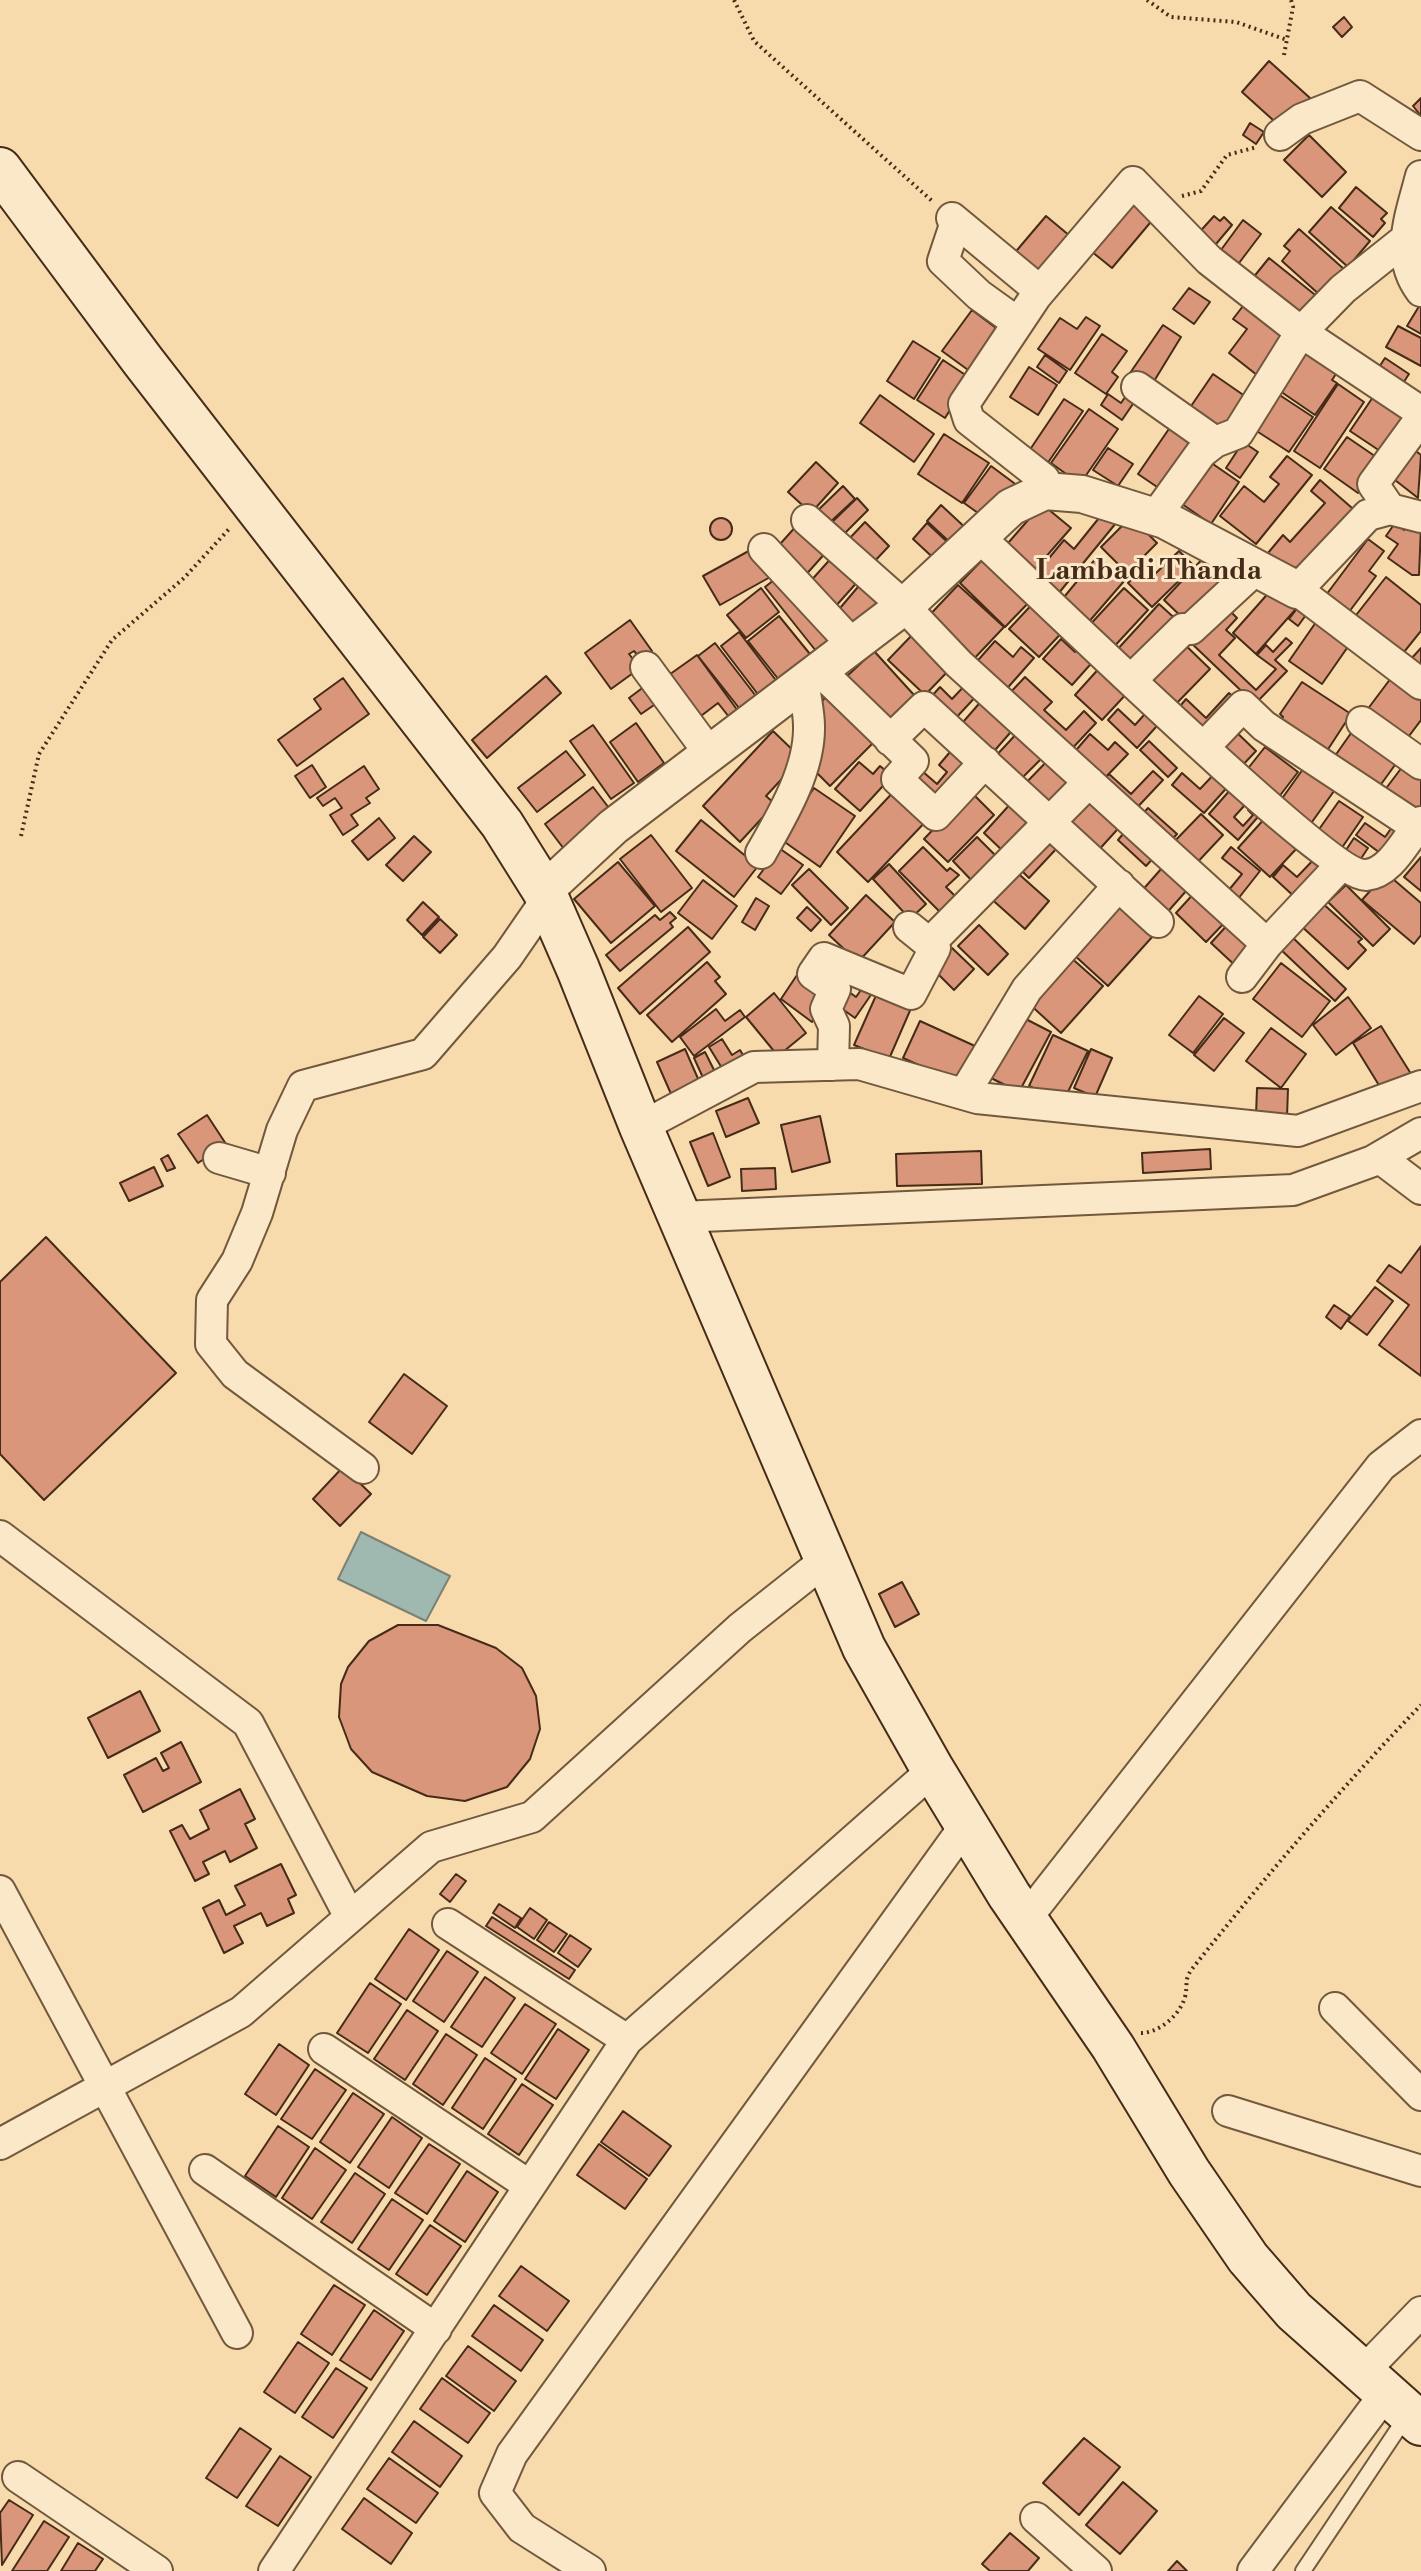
<!DOCTYPE html>
<html>
<head>
<meta charset="utf-8">
<style>
	body { margin:0 }
	canvas { display:block; background:#f7dbac }
</style>
</head>
<body>
<canvas width="1421" height="2571"></canvas>
<script>
const c = document.querySelector('canvas').getContext('2d');
c.lineJoin = 'round';
function fill(path, color) {
  c.fillStyle = color;
  c.fill(path, 'evenodd');
}
function stroke(path, color, width, dash) {
  c.strokeStyle = color;
  c.lineWidth = width;
  c.lineCap = dash ? 'butt' : 'round';
  c.setLineDash(dash || []);
  c.stroke(path);
}
function label(font, color, halo, rows, align = 'center') {
  c.font = font + ' "Libre Bodoni",serif';
  c.lineWidth = 6;
  c.setLineDash([]);
  c.textBaseline = 'middle';
  c.strokeStyle = halo;
  c.fillStyle = color;
  for (const [text, x, y, turn = 0] of rows) {
    c.save();
    c.translate(x, y);
    c.rotate((+turn || 0) * Math.PI / 180);
    c.textAlign = isNaN(turn) ? turn : align;
    if (halo) c.strokeText(text, 0, 0);
    c.fillText(text, 0, 0);
    c.restore();
  }
}
const water = new Path2D(`
	M361,1532l89,44 -24,45 -88,-42z`);
fill(water, '#9fb9b1');
stroke(water, '#7b8174', 2);
const building = new Path2D(`
	M1344,17l8,10 -10,10 -9,-10z
	M1269,61l41,37 -27,31 -41,-37z
	M1421,98v18l-8,-10z
	M1250,123l14,9 -8,12 -13,-9z
	M1309,135l37,37 -24,25 -38,-37z
	M1356,187l31,26 -6,6 4,4 -12,14 -34,-29z
	M1134,200l21,17 -43,51 -21,-17z
	M1331,207l39,34 -22,26 -39,-35z
	M1046,216l30,25 -34,40 -30,-25z
	M1214,216l6,5 4,-4 8,8 -21,25 -16,-13z
	M1243,220l18,14 -25,33 -18,-13z
	M1299,229l46,41 -24,26 -39,-35 8,-10 -6,-5z
	M1269,258l50,40 -21,27 -50,-41z
	M1189,288l21,14 -16,22 -21,-15z
	M1421,303v31l-14,-8z
	M1243,306l47,36 -28,37 -33,-26 18,-24 -14,-10z
	M972,310l32,24 -29,41 -33,-24z
	M1086,317l14,9 -30,44 -32,-21 22,-31 17,11z
	M1163,325l18,12 -33,54 -20,-15z
	M1398,326l23,12v28l-35,-19z
	M1102,334l25,17 -15,21 6,5 -12,17 -31,-21z
	M913,341l27,17 -26,41 -27,-18z
	M1306,345l34,23 -8,12 5,3 -22,32 -38,-26z
	M1045,355l22,16 -8,12 -22,-16z
	M1385,358l24,16 -13,20 -24,-16z
	M943,360l27,18 -25,40 -28,-18z
	M1029,367l28,18 -19,30 -28,-18z
	M1213,374l39,27 -33,33 -32,-22z
	M1338,384l26,18 -44,66 -26,-17z
	M1128,393l9,5 -15,22 -21,-15 7,-11 13,9z
	M1278,394l35,23 -24,35 -34,-22z
	M880,395l54,39 -20,28 -54,-39z
	M1373,397l39,27 -23,33 -39,-26z
	M1064,399l19,12 -40,59 -18,-13z
	M1089,409l29,20 -38,55 -29,-21z
	M1173,423l26,18 -36,50 -25,-17z
	M944,434l45,29 -27,40 -44,-29z
	M1347,437l35,24 -24,32 -34,-24z
	M1243,442l15,10 -18,26 -14,-10z
	M1408,445l13,10 -3,43 -32,-25z
	M1108,448l25,16 -15,22 -25,-16z
	M1287,456l25,19 -56,69 -36,-28 24,-30 20,16 15,-18 -9,-7z
	M816,462l22,21 -27,30 -23,-21z
	M1210,462l29,20 -28,42 -29,-20z
	M991,466l27,20 -26,37 -28,-20z
	M1320,480l40,35 -57,52 -17,1 -18,-15 15,-18 7,7 35,-39 -14,-12z
	M843,486l12,13 -30,28 -12,-12z
	M857,498l11,12 -29,29 -12,-12z
	M1042,504l29,24 -41,47 -28,-25z
	M941,505l29,27 -14,16 -29,-27z
	M1103,513l13,10 -58,71 -23,-19 29,-35 10,9z
	M1131,517l26,26 -30,30 -26,-26z
	M710 529a11 11 0 1 1 22 0a11 11 0 1 1-22 0Z
	M1411,520l10,6 -2,49h-7l-24,-17 10,-14 -12,-8 9,-13 9,7z
	M865,522l24,24 -17,18 -24,-24z
	M927,523l29,27 -14,16 -29,-27z
	M798,524l30,26 -25,28 -30,-26z
	M1368,539l16,12 -15,20 7,5 -27,36 -23,-17z
	M756,547l16,29 -52,29 -17,-29z
	M1179,551l15,15 -42,41 -24,-24 19,-19 9,9z
	M989,553l45,44 -29,30 -45,-44z
	M1207,554l26,24 -43,47 -26,-25z
	M834,555l26,24 -26,29 -26,-24z
	M1097,557l28,23 -38,44 -27,-22z
	M784,572l55,69 -19,15 -55,-69z
	M1386,577l35,28v26l-21,26 -47,-38z
	M863,581l24,21 -28,32 -24,-20z
	M958,585l46,42 -34,36 -46,-42z
	M761,588l18,24 -33,26 -19,-23z
	M1124,588l24,22 -38,41 -24,-22z
	M1272,589l23,21 -39,44 -23,-21z
	M1038,598l30,28 -29,31 -30,-28z
	M1302,602l9,6 -13,18 -9,-7z
	M1222,603l15,15 -11,12 9,8 -16,17 37,35 20,-21 -19,-14 9,-10 7,7 13,-14 6,5 -17,17 12,11 -32,33 -68,-65z
	M1159,604l21,19 -44,49 -21,-20z
	M1321,615l33,23 -32,46 -33,-23z
	M779,616l35,43 -31,26 -35,-44z
	M630,620l22,31 -11,8 -7,-8 -5,3 11,14 -29,21 -26,-36z
	M739,632l39,51 -18,14 -39,-51z
	M914,633l37,35 -26,27 -37,-35z
	M1178,638l32,31 -38,39 -32,-31z
	M1061,639l14,13 8,-8 14,13 -25,28 -29,-26z
	M995,641l18,16 8,-10 13,11 -31,35 -31,-26z
	M715,643l44,57 -16,13 -45,-57z
	M1421,648v20l-10,-9z
	M874,651l40,44 -28,27 -41,-44z
	M697,655l41,56 -9,6 -11,-14 -21,16 -31,-42z
	M1103,664l27,26 -28,30 -27,-25z
	M1397,670l24,19v31l-15,20 -39,-30z
	M546,676l15,17 -74,65 -15,-18z
	M1025,677l27,25 -8,8 22,20 18,-19 12,12 -28,30 -61,-57z
	M343,678l26,36 -72,52 -19,-26 43,-31 -7,-10z
	M969,681l11,11 -26,28 -23,-23 9,-10 12,12z
	M1302,682l49,32 -28,43 -46,-31 6,-9 -3,-3z
	M645,686l12,17 -16,11 -12,-16z
	M1229,693l10,10 -32,36 -31,-28 10,-12 20,19z
	M829,694l47,46 -46,46 -20,-20 7,-60z
	M984,698l32,28 -27,31 -32,-28z
	M1153,705l12,12 -28,31 -29,-28 10,-11 17,16z
	M636,723l28,40 -26,19 -28,-40z
	M593,725l41,58 -23,16 -41,-58z
	M1356,726l44,32 -26,36 -44,-31z
	M1231,727l25,24 -18,19 -26,-25z
	M1020,730l26,24 -28,28 -25,-23z
	M773,731l28,27 -35,38 9,8 -35,38 -37,-36z
	M1090,734l18,16 7,-8 13,12 -28,29 -29,-27z
	M1149,741l28,27 -9,9 -28,-27z
	M1265,747l33,25 -23,30 -33,-26z
	M566,751l19,24 -48,37 -19,-24z
	M950,752l20,17 -32,37 -34,-30 10,-12 23,20 10,-12 -8,-7z
	M1051,757l29,27 -28,29 -29,-27z
	M1409,758l12,9v45l-40,-17z
	M859,762l14,12 7,-8 12,10 -32,35 -25,-22z
	M1308,762l31,22 -32,45 -31,-22z
	M312,765l14,22 -16,11 -15,-22z
	M364,766l15,23 -13,9 4,5 -19,12 7,10 -15,10 -13,-20 12,-7 -7,-10 -12,8 -6,-8z
	M1218,770l14,12 -28,31 -32,-28 10,-12 18,16z
	M1153,771l10,9 -31,33 -31,-29 8,-10 22,20z
	M1238,781l16,14 -20,22 9,9 10,-11 -5,-5 5,-7 10,8 -25,29 -29,-26z
	M593,787l19,25 -48,37 -19,-25z
	M898,787l32,30 -62,65 -31,-30z
	M814,788l41,28 -35,51 -41,-29z
	M1090,789l35,32 -29,32 -35,-32z
	M970,791l24,24 -46,47 -24,-23z
	M1013,801l23,21 -30,32 -22,-21z
	M1339,801l24,16 -24,35 -24,-17z
	M1148,808l29,26 -9,10 -29,-26z
	M1201,814l22,21 -30,32 -23,-21z
	M1266,817l32,30 -28,30 -32,-29z
	M379,818l16,20 -27,22 -16,-19z
	M701,820l57,46 -24,31 -58,-46z
	M1365,823l20,14 10,-14 13,9 -20,27 -32,-24z
	M1129,827l29,26 -12,13 -28,-26z
	M1045,834l13,13 -29,31 -13,-13z
	M651,835l41,53 -31,24 -41,-53z
	M414,836l17,16 -28,29 -17,-16z
	M977,837l23,23 -25,24 -22,-23z
	M1354,838l14,10 -10,15 -14,-10z
	M923,847l24,24 3,-3 9,7 -13,12 13,13 -15,16 -45,-45z
	M1231,847l29,24 -26,33 -10,-8 18,-22 -20,-16z
	M779,848l24,17 -22,29 -23,-17z
	M1317,856l12,10 -31,34 -25,-23 10,-12 14,12z
	M1421,857v34l-17,-14z
	M1169,860l25,22 -30,34 -25,-22z
	M618,862l37,44 -44,37 -37,-44z
	M889,864l37,40 -16,15 -37,-40z
	M1012,868l37,33 -24,28 -38,-34z
	M809,869l39,39 -17,17 -39,-40z
	M1386,873l35,30v32l-7,9 -52,-44z
	M703,880l34,26 -25,33 -34,-26z
	M1346,885l44,44 -17,17 -45,-44z
	M1197,890l31,29 -22,23 -30,-29z
	M866,895l29,27 -37,40 -29,-27z
	M756,898l13,8 -14,24 -13,-8z
	M1320,901l42,38 -4,3 8,8 -18,19 -49,-45z
	M423,902l16,15 -17,18 -15,-15z
	M1118,904l35,32 -45,50 -35,-32z
	M807,907l14,13 -10,11 -14,-13z
	M670,912l6,6 -6,5 3,4 -53,44 -14,-16 49,-40 5,5z
	M440,919l17,16 -17,18 -17,-16z
	M1230,922l28,26 -19,21 -28,-26z
	M979,925l29,29 -20,21 -30,-29z
	M688,927l22,25 -70,62 -22,-26z
	M1289,934l57,55 -11,12 -58,-55z
	M952,948l22,21 -20,21 -22,-22z
	M1068,955l35,31 -42,47 -35,-32z
	M707,962l13,15 -5,4 11,13 -54,48 -25,-27z
	M1281,963l49,38 -28,36 -49,-38z
	M799,972l32,23 -19,27 -31,-23z
	M866,983l9,6 -20,29 -24,-17 14,-12 11,8z
	M878,991l34,15 -23,53 -35,-14z
	M774,993l32,40 -28,23 -32,-39z
	M1199,996l24,18 -30,39 -24,-18z
	M1348,997l23,31 -35,27 -23,-30z
	M716,1009l9,12 15,-11 5,7 -51,39 -14,-19z
	M1018,1015l33,17 -32,60 -32,-16z
	M1224,1018l20,15 -30,38 -20,-16z
	M920,1021l55,25 -16,37 -56,-25z
	M1381,1026l32,51 -28,18 -32,-52z
	M1271,1028l35,26 -25,34 -35,-27z
	M1053,1035l35,16 -25,51 -34,-16z
	M722,1039l10,16 8,-5 6,10 -21,13 -16,-26z
	M685,1049l18,41 -28,13 -18,-41z
	M1091,1049l21,9 -17,39 -21,-9z
	M705,1052l12,24 -12,6 -11,-24z
	M1257,1088l31,1 -1,28 -31,-2z
	M748,1098l11,25 -33,14 -10,-26z
	M207,1115l19,29 -28,19 -20,-29z
	M820,1116l10,46 -38,10 -11,-47z
	M713,1133l17,44 -22,9 -18,-44z
	M1210,1149l1,20 -68,4 -1,-20z
	M981,1151l1,33 -85,2 -1,-32z
	M168,1155l7,13 -8,3 -6,-12z
	M154,1167l9,19 -34,15 -9,-18z
	M775,1168l1,21 -34,2 -1,-22z
	M46,1237l130,136 -132,127 -44,-46v-172z
	M1421,1246v130l-42,-31 30,-40 -32,-24 12,-16 12,8z
	M1375,1287l18,14 -26,34 -19,-14z
	M1334,1305l16,11 -9,13 -15,-12z
	M404,1374l43,32 -35,48 -43,-32z
	M343,1467l28,27 -31,32 -27,-27z
	M902,1582l17,32 -24,13 -16,-33z
	M398,1625h40l58,23 26,20 14,28 4,33 -10,30 -23,28 -42,14 -38,-5 -55,-24 -21,-23 -12,-32 2,-33 7,-17 21,-26z
	M140,1691l20,40 -52,27 -20,-40z
	M181,1742l20,40 -58,30 -19,-37 32,-17 7,13 6,-3 -8,-15z
	M240,1789l15,30 -10,5 12,24 -27,14 -5,-11 -22,11 6,12 -14,7 -25,-50 12,-6 8,14 19,-10 -9,-19z
	M281,1864l15,31 -8,4 6,14 -27,13 -6,-13 -27,13 9,17 -19,10 -21,-45 16,-8 7,15 19,-10 -10,-19z
	M456,1874l10,7 -16,21 -10,-8z
	M499,1904l22,14 -6,10 -22,-15z
	M530,1908l17,12 -13,19 -17,-12z
	M492,1917l83,53 -6,9 -83,-53z
	M549,1922l18,12 -13,18 -17,-12z
	M409,1929l30,21 -33,50 -31,-21z
	M570,1935l21,14 -13,18 -20,-14z
	M447,1951l31,21 -34,50 -31,-21z
	M485,1977l30,21 -33,49 -31,-20z
	M370,1983l31,21 -33,49 -31,-20z
	M525,2004l31,20 -34,50 -31,-21z
	M407,2010l31,21 -33,49 -31,-21z
	M558,2029l31,21 -33,49 -31,-20z
	M446,2034l31,21 -34,50 -30,-21z
	M279,2044l30,21 -33,50 -31,-21z
	M485,2058l31,21 -33,50 -31,-21z
	M315,2069l31,21 -34,49 -31,-20z
	M522,2084l31,21 -34,50 -31,-21z
	M353,2093l31,21 -34,49 -30,-21z
	M623,2111l48,35 -22,30 -48,-34z
	M392,2117l30,21 -33,50 -31,-21z
	M278,2126l31,21 -33,50 -31,-21z
	M429,2144l31,20 -33,50 -32,-21z
	M599,2144l48,35 -22,30 -48,-34z
	M315,2148l31,22 -34,49 -30,-21z
	M467,2171l31,21 -33,50 -31,-21z
	M355,2173l30,21 -33,49 -31,-21z
	M392,2199l31,21 -34,50 -31,-21z
	M430,2225l31,21 -34,49 -31,-21z
	M521,2266l48,35 -22,30 -48,-35z
	M334,2285l31,20 -33,50 -31,-21z
	M494,2305l49,35 -22,31 -49,-35z
	M374,2310l30,21 -33,49 -31,-20z
	M298,2342l31,21 -34,50 -31,-21z
	M468,2346l48,35 -22,30 -48,-35z
	M336,2368l31,20 -34,50 -31,-21z
	M442,2378l48,35 -22,30 -48,-34z
	M414,2421l48,35 -22,31 -48,-35z
	M240,2428l31,21 -34,49 -31,-20z
	M1084,2438l36,29 -41,48 -36,-32z
	M280,2456l31,21 -33,49 -32,-20z
	M389,2458l49,35 -22,30 -49,-34z
	M1123,2482l34,29 -37,43 -34,-29z
	M364,2498l48,35 -21,31 -49,-35z
	M9,2500l24,15 -31,50 -2,-52z
	M44,2521l25,16 -22,34h-35z
	M1010,2533l29,25 -11,13h-38l-8,-7z
	M78,2543l25,16 -8,12h-34z
	M1177,2561l10,10h-19z`);
fill(building, '#d9967a');
stroke(building, '#462c18', 2);
const service = new Path2D(`
	M1303,2571l103,-154`);
const minor = new Path2D(`
	M1280,135l22,-16 58,-23 61,39
	M1421,176c-10,39 -27,80 0,115
	M952,218l88,73
	M956,222l-13,39 36,34 39,28
	M1137,387l78,55 23,-9 63,-101 120,80
	M1045,491l-1,-12 -75,-59 -5,-16 72,-108 97,-114 76,78 92,72 42,-43 64,-51
	M1390,509l-17,-25 48,-66
	M1155,517l46,-64 14,-11
	M1421,517l-31,-8 -22,6 -71,75 124,94
	M807,520l97,86 55,58 308,280
	M979,537c48,44 350,340 387,338 25,-2 40,-36 55,-53
	M764,549l89,96
	M646,667l64,87
	M820,671l93,90 -16,18 39,36 49,-53
	M1132,679l51,-50h8l66,-61
	M1362,722l59,42
	M890,740l34,-33 234,215
	M1204,747l39,-41 21,20 153,101
	M761,853c21,-37 49,-83 48,-127 0,-14 -4,-29 -5,-43
	M930,943l159,-161
	M1242,977l25,-33 74,-79
	M833,1065l1,-39 -8,-17 9,-20 -22,-15 11,-16 87,36 24,-46 -26,-21
	M964,1094l63,-105 92,-104
	M641,1127l113,-60 105,-3 118,34 321,33 123,-45
	M219,1158l51,15
	M1380,1158l41,31
	M680,1217l613,-27 80,-29 48,-28
	M363,1468l-128,-94 -24,-30 1,-44 25,-39 20,-48 25,-83 21,-44 120,-32 84,-97 40,-58
	M0,1536l248,187 102,194
	M0,1891l237,442
	M1025,1920l356,-454 40,-31
	M448,1924l179,116
	M1335,2008l86,87
	M324,2049l206,137
	M1228,2111l193,60
	M0,2144l241,-132 190,-165 101,-30 208,-189 87,-69
	M205,2170l231,159
	M1361,2374l60,-62
	M18,2477l139,94
	M1036,2518l60,53
	M274,2571l353,-531 306,-270
	M590,2571l-68,-43 -27,-35 17,-39 453,-628
	M1253,2571l132,-177`);
const tertiary = new Path2D(`
	M544,891l69,-64 295,-224 103,-96 34,-16 37,3 83,26 132,70`);
const secondary = new Path2D(`
	M0,169l143,192 359,463 42,67 34,78 63,158 223,521 69,122 76,125 104,152 76,125 59,86 46,53 127,113`);
stroke(service, '#72583d', 18);
stroke(minor, '#72583d', 34);
stroke(tertiary, '#72583d', 40);
stroke(secondary, '#462c18', 46);
stroke(new Path2D(`
	M734,0l20,41 178,160
	M1147,0l24,17 65,5 51,18
	M1284,55l9,-48 -2,-7
	M1182,196l19,-5 26,-36 30,-8
	M21,836l18,-82 73,-114 72,-62 46,-50
	M1141,2033c18,0 39,-18 44,-36 3,-13 -1,-17 7,-28 73,-92 148,-180 229,-264`), '#462c18', 4, [2, 4]);
stroke(service, '#fae8c9', 14);
stroke(minor, '#fae8c9', 30);
stroke(tertiary, '#fae8c9', 36);
stroke(secondary, '#fae8c9', 42);
label('bold 28px', '#462c18', '#fae8c9', [
	["Lambadi Thanda",1149,572]
]);
</script>
</body>
</html>
